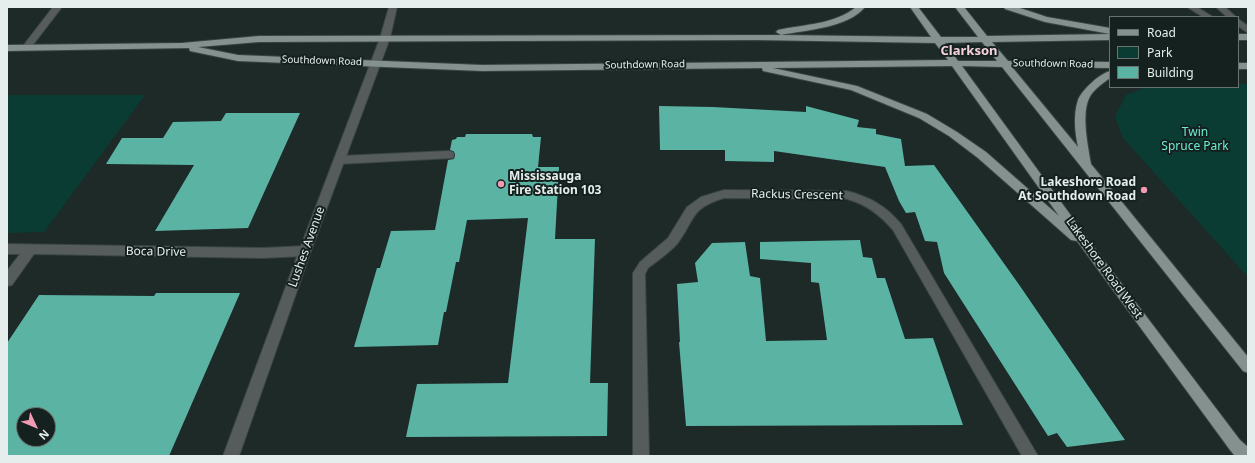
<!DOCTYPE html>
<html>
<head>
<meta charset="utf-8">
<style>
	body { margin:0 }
	#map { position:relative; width:1255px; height:463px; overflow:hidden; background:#1d2a28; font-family:"Noto Sans",sans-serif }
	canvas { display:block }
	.frame { position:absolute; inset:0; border:8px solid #e5eeec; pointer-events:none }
	.legend { position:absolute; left:1109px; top:16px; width:130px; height:72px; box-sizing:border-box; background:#14211e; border:1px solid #687370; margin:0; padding:5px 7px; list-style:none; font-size:12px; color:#e5eeec }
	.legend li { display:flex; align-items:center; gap:8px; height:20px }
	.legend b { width:20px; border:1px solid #687370 }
	.north { position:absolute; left:16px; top:407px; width:40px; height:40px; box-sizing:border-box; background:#14211e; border:1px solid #687370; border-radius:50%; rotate:134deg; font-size:11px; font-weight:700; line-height:16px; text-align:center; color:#e5eeec }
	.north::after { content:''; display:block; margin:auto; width:14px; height:18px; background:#f19ab4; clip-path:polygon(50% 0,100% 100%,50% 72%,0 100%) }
</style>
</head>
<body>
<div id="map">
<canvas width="1255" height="463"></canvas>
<div class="frame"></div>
<ul class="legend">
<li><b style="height:5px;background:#84918e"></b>Road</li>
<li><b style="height:11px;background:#0b3c34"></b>Park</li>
<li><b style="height:11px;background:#5bb3a4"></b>Building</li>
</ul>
<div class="north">N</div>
</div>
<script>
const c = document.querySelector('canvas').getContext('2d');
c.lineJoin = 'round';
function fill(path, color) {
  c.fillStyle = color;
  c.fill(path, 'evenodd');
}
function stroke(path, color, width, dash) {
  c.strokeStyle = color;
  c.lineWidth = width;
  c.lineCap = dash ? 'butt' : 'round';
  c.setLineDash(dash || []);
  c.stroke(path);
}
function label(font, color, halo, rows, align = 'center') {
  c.font = font + ' "Noto Sans",sans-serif';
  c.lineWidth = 4;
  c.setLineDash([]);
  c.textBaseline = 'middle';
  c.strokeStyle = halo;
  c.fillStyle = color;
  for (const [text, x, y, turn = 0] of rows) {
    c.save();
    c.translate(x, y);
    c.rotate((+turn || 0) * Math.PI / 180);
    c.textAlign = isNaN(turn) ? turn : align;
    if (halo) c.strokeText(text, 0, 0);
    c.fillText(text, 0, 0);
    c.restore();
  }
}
fill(new Path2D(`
	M1238,84h10v193l-125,-139 -8,-21 11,-22 20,-8h92z
	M7,95h138l-101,137 -37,1z`), '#0b3c34');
fill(new Path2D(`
	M659,106l54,1 93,5v-6l53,14 -2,7 19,2v5l25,5 4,27 29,-1 86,121 105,154 -58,7 -10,-14 -9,3 -104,-163 -7,-31 -12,-1 -10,-29 -9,1 -7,-12 -14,-34 -111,-16v11l-49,-1v-11h-65z
	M226,113h74l-52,115 -93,3 39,-66 -88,-1 16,-26h41l10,-16 48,-1z
	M466,134h66l1,3h8l-3,30h21l-4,72h40l-5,144h18l-1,53 -201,1 11,-53 91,-1 20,-165 -61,2 -8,42h-3l-10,50h-2l-6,33 -84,2 23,-79h3l11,-37 44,-1 13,-70 6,-1 1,-4 -1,-3 -4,-2 2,-10 4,-1 1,-2h8z
	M860,240l3,17 9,1 5,20h8l20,61 28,-1 30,87 -277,1 -7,-84h1l-3,-58 21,-2 -3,-19 17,-20 33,-1 5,34 10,2 6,63 61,-1 -8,-57 -8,-1v-19l-51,-4v-17z
	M156,293h84l-71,163h-162v-113l32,-48 115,1zM24,415h24v24h-24z`), '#5bb3a4');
const lane = new Path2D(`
	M53,7h9l-33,43h-6l-2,-2 2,-2z
	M389,7h8l-7,31 -5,3 -5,-3z
	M1187,7h10l16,10h-10z
	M1216,7h9l11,10h-9z
	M1238,19l10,7v7l-10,-7z
	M449,151l4,1 1,3 -1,3 -114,6 -4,-1 -1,-3 1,-3 4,-1z
	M7,244l256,4 42,-2 4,2 2,3 -2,3 -4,2 -42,2 -229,-4 -22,31 -5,1v-15l13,-17h-13z`);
const street = new Path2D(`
	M385,35l5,3 -79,213 -72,205h-16l76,-205 81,-213z
	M724,190l123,1c23,6 39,15 54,33l137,232h-16l-129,-226c-13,-15 -27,-26 -46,-31l-123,-1c-35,11 -28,21 -47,46 -8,9 -20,17 -29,24l-3,6 4,182h-16v-183l7,-11 28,-24 19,-31 14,-10z`);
const primary = new Path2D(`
	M856,7h9c-17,21 -59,23 -84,28l150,2 -21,-30h8l23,30h37l-23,-30h9l23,29 123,-2v6l-118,2 16,19 102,1v6l-98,-1 66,80c-3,-14 -5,-32 0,-47 4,-10 21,-26 32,-29v7c-8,6 -19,13 -22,23 -6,17 0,45 3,63l157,193v16l-5,-2 -241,-304 -40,-1 134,184 144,190 8,7v9h-13l-5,-6 -153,-209 -6,-1 -93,-82 -29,-22 -30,-18 -68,-28 -88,-19 -1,-3 -280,3 -244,-10 -48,-10 -1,-3 -182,3v-6l175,-2 77,-7 522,-1 -5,-3 2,-2c26,-6 56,-5 78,-23zM756,40l179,3 13,17 -466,5 -244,-10 -40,-8 61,-5zM982,42l15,19h-39l-13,-18zM952,66l107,150 -73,-64 -29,-20 -30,-18 -70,-28 -84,-18z
	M1004,7h13l30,10 63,11v6l-65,-12 -40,-13z
	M1238,34h10v6h-10z
	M1238,63h10v6h-10z`);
stroke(lane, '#394543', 2);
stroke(street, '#394543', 2);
stroke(primary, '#394543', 2);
fill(lane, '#565c5b');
fill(street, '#565c5b');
fill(primary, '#84918e');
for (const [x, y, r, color] of [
	[501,184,4,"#f19ab4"],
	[1144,190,4,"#f19ab4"]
]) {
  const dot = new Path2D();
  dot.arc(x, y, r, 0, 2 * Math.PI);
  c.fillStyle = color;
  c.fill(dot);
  stroke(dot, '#14211e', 1.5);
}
label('10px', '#e5eeec', '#14211e', [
	["Southdown Road",322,61,2],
	["Southdown Road",1053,64,1],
	["Southdown Road",645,65,-1]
]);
label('12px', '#6cecd7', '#14211e', [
	["Twin",1195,133],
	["Spruce Park",1195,147]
]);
label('bold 12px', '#e5eeec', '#14211e', [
	["Mississauga",509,177],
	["Fire Station 103",509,191],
	["Lakeshore Road",1136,183,"right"],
	["At Southdown Road",1136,197,"right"]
], 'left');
label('12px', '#e5eeec', '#14211e', [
	["Rackus Crescent",797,195,1],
	["Lushes Avenue",307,247,-70],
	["Boca Drive",156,252,1],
	["Lakeshore Road West",1104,268,54]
]);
label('bold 13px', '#f5d2db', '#14211e', [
	["Clarkson",969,51]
]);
</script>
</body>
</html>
